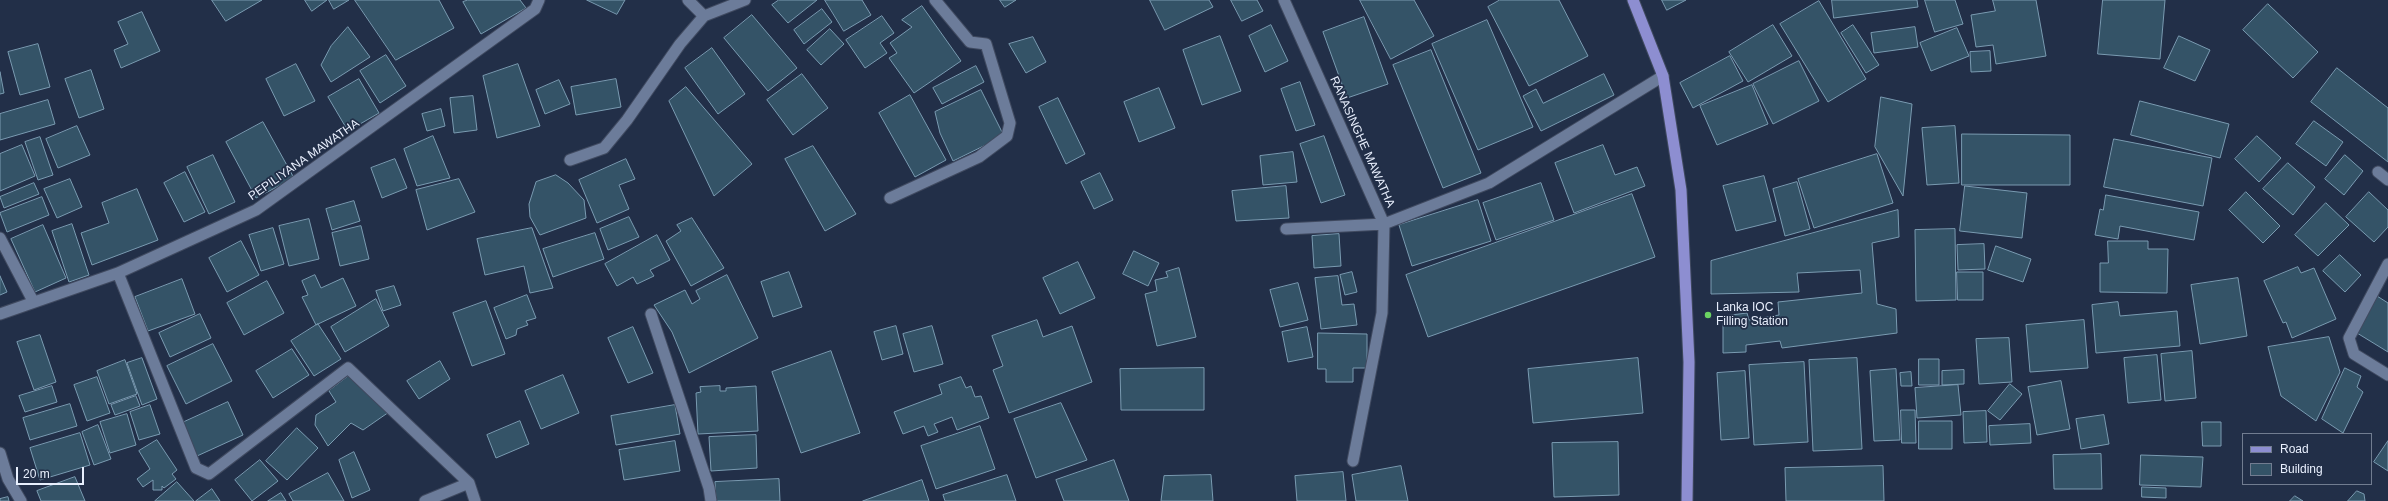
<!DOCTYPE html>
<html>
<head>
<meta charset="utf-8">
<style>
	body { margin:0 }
	#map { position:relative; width:2388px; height:501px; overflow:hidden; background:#222f48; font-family:Helvetica,sans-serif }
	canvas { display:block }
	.legend { position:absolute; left:2242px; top:433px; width:130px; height:52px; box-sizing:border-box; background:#222f48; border:1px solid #717c90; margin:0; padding:5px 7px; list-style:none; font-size:12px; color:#e8effd }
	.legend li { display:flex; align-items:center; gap:8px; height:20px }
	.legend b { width:20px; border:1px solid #717c90 }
	.scale { position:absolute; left:16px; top:467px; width:68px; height:18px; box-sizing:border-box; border:2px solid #e8effd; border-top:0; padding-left:5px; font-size:12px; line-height:14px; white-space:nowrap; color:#e8effd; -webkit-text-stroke:3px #222f48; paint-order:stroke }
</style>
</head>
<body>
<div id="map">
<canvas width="2388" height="501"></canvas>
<ul class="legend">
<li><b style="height:5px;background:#8d8ed1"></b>Road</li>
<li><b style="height:11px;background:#345367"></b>Building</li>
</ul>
<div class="scale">20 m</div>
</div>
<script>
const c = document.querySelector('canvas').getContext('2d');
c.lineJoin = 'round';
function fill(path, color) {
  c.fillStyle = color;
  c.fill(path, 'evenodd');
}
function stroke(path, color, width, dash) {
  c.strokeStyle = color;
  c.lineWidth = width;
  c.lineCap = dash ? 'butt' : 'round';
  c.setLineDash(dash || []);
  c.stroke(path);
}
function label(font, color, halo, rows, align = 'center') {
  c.font = font + ' Helvetica,sans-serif';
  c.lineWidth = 3.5;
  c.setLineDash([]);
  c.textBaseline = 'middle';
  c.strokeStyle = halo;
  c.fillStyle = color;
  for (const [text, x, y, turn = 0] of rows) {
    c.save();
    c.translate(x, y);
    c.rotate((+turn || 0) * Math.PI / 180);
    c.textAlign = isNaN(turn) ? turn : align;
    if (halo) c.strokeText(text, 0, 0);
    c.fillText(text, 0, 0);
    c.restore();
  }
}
const building = new Path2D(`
	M212,0h50l-36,21z
	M305,0h22l-15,11z
	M329,0h20l-15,9z
	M355,0h84l15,28 -58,32z
	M468,0h52l6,8 -45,26 -18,-32z
	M587,0h38l-8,14z
	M779,0h38l-29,23 -16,-18z
	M825,0h37l9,15 -27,16z
	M1000,0h16l-11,7z
	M1150,0h59l4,7 -48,23z
	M1231,0h26l6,11 -21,10z
	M1360,0h54l20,36 -43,23z
	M1500,0h59l29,56 -59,30 -41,-79z
	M1662,0h24l-19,10z
	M1832,0h85l1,7 -84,11z
	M1925,0h30l8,24 -28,8z
	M1993,0h43l10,56 -50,8 -3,-19 -17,2 -5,-32 24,-4z
	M2103,0h62l-5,59 -62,-5z
	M1819,1l47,78 -38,23 -48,-78z
	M2268,4l50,48 -25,26 -50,-48z
	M922,6l39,55 -47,32 -25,-35 8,-5 -7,-10 22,-16 -10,-7z
	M822,9l10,13 -28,22 -10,-14z
	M142,12l18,39 -39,17 -7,-18 14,-6 -10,-22z
	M752,15l45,53 -29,23 -44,-53z
	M882,16l12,17 -14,10 7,10 -22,15 -19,-28z
	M1364,17l24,67 -41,14 -24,-66z
	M1487,20l46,107 -55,23 -46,-106z
	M1271,25l17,36 -23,11 -16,-36z
	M1773,25l19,31 -44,26 -19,-30z
	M1853,25l26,40 -13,8 -25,-40z
	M348,27l22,30 -39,25 -10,-17 10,-19z
	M1915,27l3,20 -44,6 -3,-20z
	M1957,28l12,28 -38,15 -11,-28z
	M830,29l14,15 -23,21 -14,-15z
	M1220,36l21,55 -39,14 -19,-55z
	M2179,36l31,14 -15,31 -31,-13z
	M1033,37l13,25 -20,11 -17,-29z
	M38,44l12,43 -30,8 -12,-43z
	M712,48l33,46 -27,20 -33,-46z
	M1431,50l50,123 -38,15 -50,-123z
	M1990,51l1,20 -20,1 -1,-20z
	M386,55l20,31 -26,17 -20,-32z
	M1730,56l13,25 -50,27 -13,-25z
	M1799,61l20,40 -46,23 -20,-40z
	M296,64l19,37 -31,15 -18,-37z
	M518,64l22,62 -43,12 -14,-62z
	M976,66l8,16 -42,22 -9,-16z
	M2337,68l51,40v54l-77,-60z
	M91,70l13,39 -25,9 -14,-39z
	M0,72l4,21 -4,1z
	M802,74l26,34 -35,27 -26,-35z
	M1604,74l10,21 -73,36 -18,-35 13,-7 7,14z
	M359,79l20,34 -31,18 -20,-34z
	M616,79l5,28 -45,8 -5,-28z
	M559,80l11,24 -25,10 -9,-24z
	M1300,82l15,43 -19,6 -15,-42z
	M1752,85l16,39 -51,21 -17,-39z
	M686,87l66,77 -38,32 -45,-95z
	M1159,88l16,40 -36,14 -15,-40z
	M981,90l23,46 -51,25 -13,-28 -5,-21z
	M910,95l36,65 -31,17 -36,-64z
	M473,96l4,34 -23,3 -4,-35z
	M1881,97l31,7 -9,92 -28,-49z
	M1058,98l27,56 -19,10 -27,-57z
	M48,100l7,24 -55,16v-26z
	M2140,101l89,23 -9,34 -89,-23z
	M441,109l4,17 -18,5 -5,-17z
	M2314,121l29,21 -17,24 -30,-22z
	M263,122l31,56 -38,20 -30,-56z
	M77,126l13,29 -32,13 -12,-29z
	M1955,126l4,57 -32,2 -5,-57z
	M1962,134l108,1v50h-108z
	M433,136l17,42 -33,8 -13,-37z
	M1324,136l21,59 -24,8 -21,-59z
	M2257,136l24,22 -22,24 -24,-23z
	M40,137l13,38 -15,5 -13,-38z
	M2114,139l98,19 -9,48 -99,-19z
	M22,145l13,31 -35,15v-37z
	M1603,145l12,30 22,-8 8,19 -71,27 -19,-50z
	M813,146l43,68 -31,17 -40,-72z
	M1293,152l4,30 -34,3 -3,-29z
	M1877,154l16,49 -79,25 -16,-49z
	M213,155l22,47 -26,12 -22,-47z
	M2345,155l18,16 -19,24 -19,-16z
	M395,159l12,29 -25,10 -11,-30z
	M626,159l9,20 -16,6 10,24 -32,14 -18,-43z
	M2288,163l27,24 -22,28 -30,-26z
	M185,172l20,40 -21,10 -20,-39z
	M1100,173l13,27 -19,9 -13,-27z
	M556,175l12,8 16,17 2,18 -46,17 -10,-18 -1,-13 7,-22z
	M1764,176l12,45 -40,10 -13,-45z
	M70,179l12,28 -25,11 -13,-29z
	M459,179l16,33 -48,18 -11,-40z
	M1797,182l13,47 -25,7 -12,-47z
	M34,183l5,11 -35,14 -4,-11z
	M1541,183l13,37 -58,20 -13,-37z
	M1286,186l3,32 -53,3 -4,-30z
	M1965,186l62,7 -5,45 -62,-7z
	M137,189l21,51 -66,25 -11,-32 28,-10 -7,-20z
	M2246,192l34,34 -17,17 -34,-33z
	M2369,192l19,18v17l-14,15 -28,-25z
	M1632,194l23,63 -227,80 -22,-62z
	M2106,195l93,17 -5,28 -74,-14 -2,13 -23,-4 5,-26 3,1z
	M42,197l7,18 -42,17 -7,-19z
	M1478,200l13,41 -79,25 -13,-41z
	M354,201l6,20 -28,9 -6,-21z
	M2326,203l23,22 -31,31 -23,-21z
	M1898,210l1,27 -27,6 5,61 19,5 1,24 -115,15 -2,-7 -34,4v7l-23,1v-37l24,-3 2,7 30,-5 -1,-13 84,-9 -2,-23 -63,3 2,19 -88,2v-33z
	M629,217l10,20 -31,13 -8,-21z
	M692,218l32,50 -33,18 -25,-45 15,-10 -4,-6z
	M309,219l10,40 -30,7 -10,-40z
	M72,224l17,51 -20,7 -17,-51z
	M43,225l23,53 -31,14 -24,-53z
	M361,226l8,33 -29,7 -8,-33z
	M273,228l11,36 -23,7 -12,-36z
	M532,228l21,60 -23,5 -6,-27 -39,9 -8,-36z
	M1955,229l1,71 -40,1 -1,-71z
	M595,233l9,26 -51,18 -10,-28z
	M1339,234l2,32 -27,2 -2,-32z
	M657,235l13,25 -20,10 4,6 -17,8 -4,-7 -16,9 -12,-22z
	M241,241l18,34 -32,17 -18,-34z
	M2108,241h40v8h20l-1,44 -67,-1v-29h8z
	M1984,244l1,25 -27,1 -1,-25z
	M1996,246l35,13 -8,23 -35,-12z
	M1134,251l25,12 -11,23 -25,-12z
	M2340,255l21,20 -16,17 -22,-21z
	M1078,262l17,36 -35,16 -17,-36z
	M2298,267l3,6 13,-5 22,51 -44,19 -6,-16 -3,1 -19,-42z
	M1179,268l17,69 -39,9 -12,-52 12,-3 -2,-11 13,-3 -2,-5z
	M789,272l13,35 -29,10 -12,-35z
	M1352,272l5,20 -12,3 -5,-20z
	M1957,272h26v28h-25z
	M315,275l6,13 22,-10 13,28 -40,19 -14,-28 6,-2 -6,-14z
	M727,275l31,63 -69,35 -17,-41 -18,-27 31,-15 7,14 8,-5 -4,-8z
	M0,276l7,16 -7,3z
	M1338,276l4,29 12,-1 3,21 -36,4 -6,-51z
	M2238,278l9,58 -47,8 -9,-59z
	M182,279l13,35 -47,17 -13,-34z
	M267,281l17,32 -40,22 -17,-32z
	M1298,283l10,37 -28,7 -10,-37z
	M394,286l7,19 -18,6 -7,-20z
	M527,295l9,23 -10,3 2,4 -11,4 -1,6 -10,4 -12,-31z
	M2377,296l11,7v49l-31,-19z
	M376,299l13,27 -44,26 -14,-25z
	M486,301l19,53 -33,12 -19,-53z
	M2118,302l2,14 57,-5 3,35 -84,7 -4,-48z
	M200,314l11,24 -41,19 -11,-24z
	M1037,320l6,17 29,-11 20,56 -83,31 -16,-43 10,-4 -11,-30z
	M2084,320l4,48 -58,4 -4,-47z
	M318,324l23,35 -27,17 -23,-35z
	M896,326l7,28 -21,6 -8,-28z
	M932,326l11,38 -29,8 -11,-38z
	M633,327l20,46 -25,10 -20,-45z
	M1307,327l6,30 -25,5 -6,-30z
	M1318,333l49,1v34h-14v14h-27v-13h-8z
	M40,335l16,47 -22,8 -17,-48z
	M2329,337l11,35 -24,49 -35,-25 -13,-49z
	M2009,338l3,44 -33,2 -3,-45z
	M213,344l19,37 -46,23 -19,-38z
	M292,349l17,26 -36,23 -17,-27z
	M831,351l29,82 -59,20 -29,-81z
	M2192,351l4,47 -31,3 -4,-47z
	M2157,355l4,45 -33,3 -4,-45z
	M142,358l15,41 -15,6 -15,-42z
	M1638,358l5,55 -110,10 -5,-54z
	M1857,358l5,91 -49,2 -4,-91z
	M1919,359h20v26h-20z
	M125,360l12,34 -28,10 -12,-33z
	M440,361l10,18 -31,20 -12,-18z
	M1804,362l4,80 -54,3 -5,-80z
	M1204,368v42h-83l-1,-41z
	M2345,368l16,8 -4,11 6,5 -20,41 -21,-14z
	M1896,369l4,71 -26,1 -4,-70z
	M1964,370v14l-22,1v-14z
	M1745,371l4,67 -28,2 -4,-67z
	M1911,372l1,14h-11l-1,-13z
	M350,375l39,37 -26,18 -12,-7 -23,23 -13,-21 1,-10 20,-13 -7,-11z
	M563,375l16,38 -38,16 -16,-38z
	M97,377l13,36 -23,8 -13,-36z
	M961,377l5,11 5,-2 4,11 6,-1 8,22 -32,12 -5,-13 -18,7 4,8 -10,4 -4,-10 -21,8 -9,-22 48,-18 -3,-9z
	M2061,381l9,48 -33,6 -9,-48z
	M2010,384l12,10 -22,26 -12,-9z
	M1958,385l3,30 -44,3 -2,-30z
	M52,386l5,16 -32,10 -6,-16z
	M720,386v5h6v-3l30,-2 2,45 -60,3 -2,-41 5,-1 -1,-5z
	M136,396l4,10 -25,9 -4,-10z
	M228,402l15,33 -46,21 -15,-33z
	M1061,403l26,57 -51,18 -22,-59z
	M70,404l7,22 -47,14 -7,-22z
	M150,405l10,29 -21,6 -9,-28z
	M675,405l5,29 -64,11 -5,-29z
	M1901,410h14l1,33h-14z
	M1986,411l1,31 -23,1 -1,-31z
	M127,414l9,31 -26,8 -10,-31z
	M2104,415l5,29 -28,5 -5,-30z
	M520,421l9,23 -33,14 -9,-23z
	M1919,421h33v28h-33z
	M2202,422h19v24h-18z
	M2030,424l1,19 -41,2 -1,-19z
	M98,425l13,34 -17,6 -12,-33z
	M980,426l15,43 -59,20 -15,-43z
	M297,428l21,20 -31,32 -21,-19z
	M80,433l10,32 -50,15 -10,-32z
	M756,435l1,33 -46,3 -2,-34z
	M157,440l20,30 -5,4 4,5 -12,9 -2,-2v4h-9v-10l-10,7 -6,-8 13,-10 -11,-18z
	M675,441l5,30 -56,9 -5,-30z
	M2388,441v30l-14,-9z
	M1618,442l1,53 -65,2 -2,-54z
	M354,452l16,38 -18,8 -13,-38z
	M2101,454l1,35h-48l-1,-34z
	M2141,455l62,2 -2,30 -61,-2z
	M260,460l18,21 -26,20 -17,-21z
	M1114,460l15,41h-65l-8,-21z
	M1401,466l7,35h-52l-4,-26z
	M1883,466l1,35h-98l-1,-33z
	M1343,472l3,29h-49l-2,-25z
	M328,473l16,28h-51l-4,-7z
	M1007,475l9,26h-71l-2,-6z
	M1211,475l2,26h-52l3,-25z
	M75,477l10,24h-44l-4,-10z
	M779,479l1,22h-64l-1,-19z
	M922,480l7,21h-66z
	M177,482l17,19h-39z
	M2142,487l24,1v10l-24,-1z
	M212,489l8,12h-24z
	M2357,491l7,3 1,7h-17z
	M281,493l5,8h-18z
	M2295,496l8,5h-13z
	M8,497l1,4h-9v-2z`);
fill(building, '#345367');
stroke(building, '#7a9bb1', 1);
const minor = new Path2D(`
	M688,0l16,16 41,-16
	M1284,0l100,224 105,-41 174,-107
	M570,160l34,-12 23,-28 53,-76 24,-28
	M2378,172l10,8
	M890,198l89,-41 28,-21 3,-13 -24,-79 -16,-2 -35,-42
	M1286,229l98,-5 -2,89 -29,148
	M0,238l33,63
	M2388,264l-39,74 5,16 34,21
	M118,273l78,195 13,6 139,-106 121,115 6,18
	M0,314l118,-41 138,-63 279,-201 4,-9
	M651,314l58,174 2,13
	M0,453l8,26 13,22
	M425,501l44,-18`);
const primary = new Path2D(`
	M1633,0l30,76 18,114 8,172 -2,139`);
stroke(minor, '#404a60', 13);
stroke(primary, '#404a60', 13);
stroke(minor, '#6c7c9a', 11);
stroke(primary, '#8d8ed1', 11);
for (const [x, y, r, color] of [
	[1708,315,4,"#6bd362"]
]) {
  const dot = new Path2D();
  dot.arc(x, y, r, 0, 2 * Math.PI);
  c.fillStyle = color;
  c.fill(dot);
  stroke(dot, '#222f48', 1.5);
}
label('12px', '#e8effd', '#222f48', [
	["RANASINGHE MAWATHA",1362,142,66],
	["PEPILIYANA MAWATHA",304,160,-35]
]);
label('12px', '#e8effd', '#222f48', [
	["Lanka IOC",1716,308],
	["Filling Station",1716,322]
], 'left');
</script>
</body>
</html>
